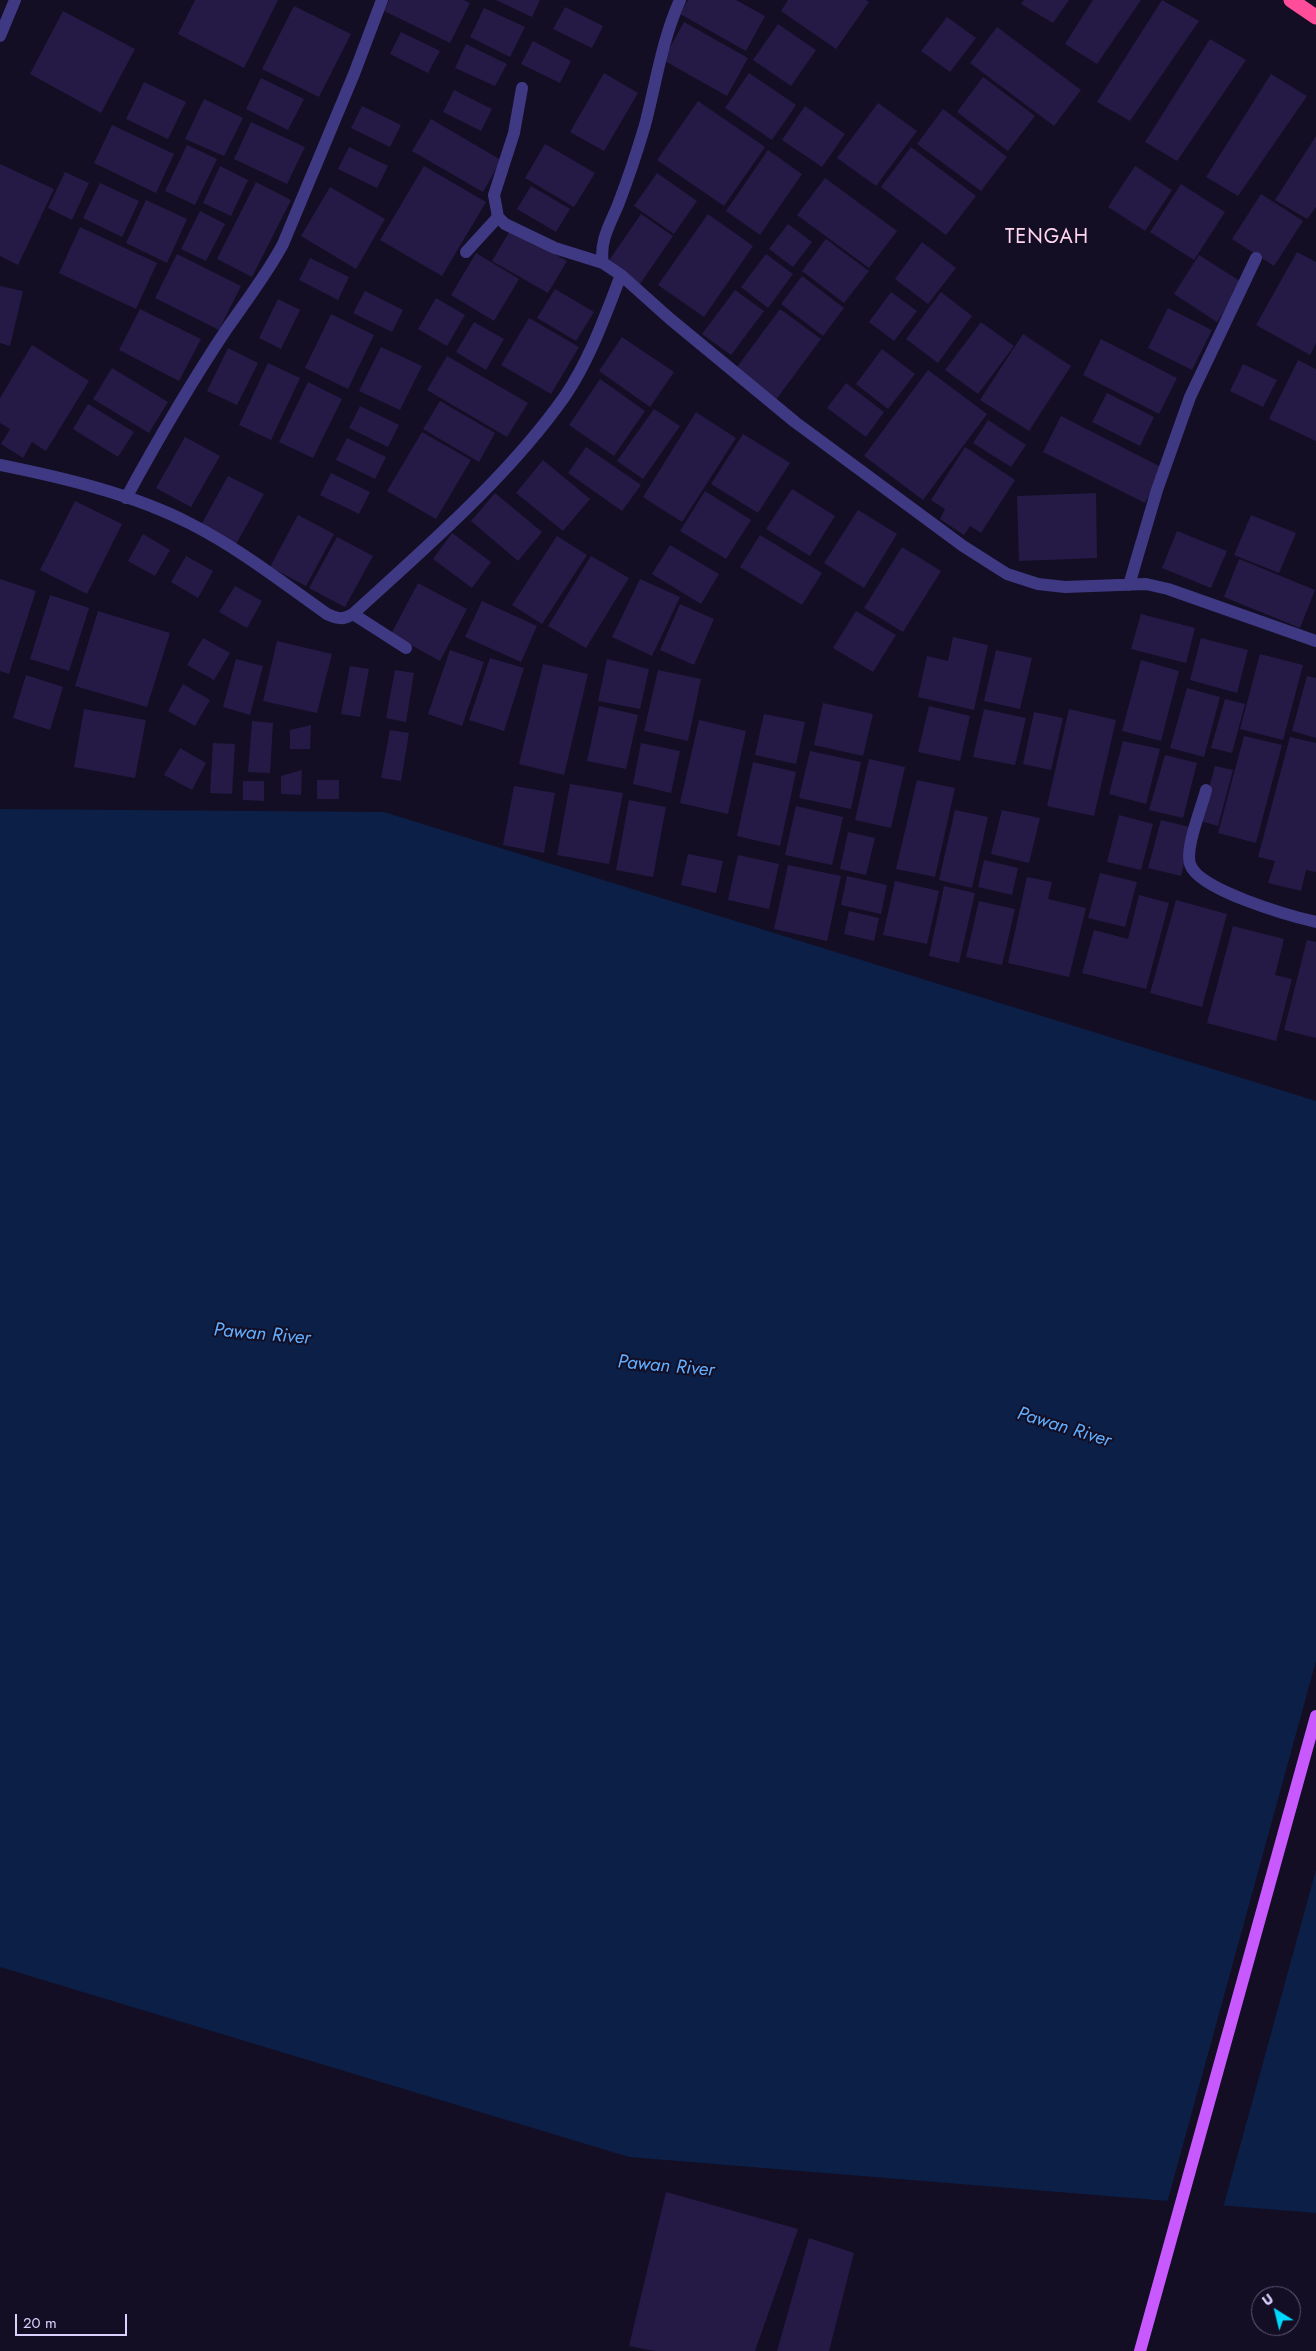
<!DOCTYPE html>
<html>
<head>
<meta charset="utf-8">
<style>
	body { margin:0 }
	#map { position:relative; width:1316px; height:2351px; overflow:hidden; background:#130e24; font-family:Jost,sans-serif }
	canvas { display:block }
	.north { position:absolute; left:1251px; top:2286px; width:50px; height:50px; box-sizing:border-box; background:#130e24; border:1px solid #625c7c; border-radius:50%; rotate:324deg; font-size:14px; font-weight:700; line-height:20px; text-align:center; color:#d9d2ff }
	.north::after { content:''; display:block; margin:auto; width:18px; height:22px; background:#00d8fd; clip-path:polygon(50% 0,100% 100%,50% 72%,0 100%) }
	.scale { position:absolute; left:15px; top:2314px; width:112px; height:22px; box-sizing:border-box; border:2px solid #d9d2ff; border-top:0; padding-left:6px; font-size:15px; line-height:18px; white-space:nowrap; color:#d9d2ff; -webkit-text-stroke:4px #130e24; paint-order:stroke }
</style>
</head>
<body>
<div id="map">
<canvas width="1316" height="2351"></canvas>
<div class="north">U</div>
<div class="scale">20 m</div>
</div>
<script>
const c = document.querySelector('canvas').getContext('2d');
c.lineJoin = 'round';
function fill(path, color) {
  c.fillStyle = color;
  c.fill(path, 'evenodd');
}
function stroke(path, color, width, dash) {
  c.strokeStyle = color;
  c.lineWidth = width;
  c.lineCap = dash ? 'butt' : 'round';
  c.setLineDash(dash || []);
  c.stroke(path);
}
function label(font, color, halo, rows, align = 'center') {
  c.font = font + ' Jost,sans-serif';
  c.lineWidth = 4;
  c.setLineDash([]);
  c.textBaseline = 'middle';
  c.strokeStyle = halo;
  c.fillStyle = color;
  for (const [text, x, y, turn = 0] of rows) {
    c.save();
    c.translate(x, y);
    c.rotate((+turn || 0) * Math.PI / 180);
    c.textAlign = isNaN(turn) ? turn : align;
    if (halo) c.strokeText(text, 0, 0);
    c.fillText(text, 0, 0);
    c.restore();
  }
}
fill(new Path2D(`
	M0,809l384,3 932,289v1112l-687,-56 -629,-190z`), '#0c1f46');
fill(new Path2D(`
	M1316,1661v209l-93,338 -56,-5z`), '#130e24');
fill(new Path2D(`
	M195,0h83l-34,68 -66,-34z
	M389,0h75l6,3 -20,40 -66,-32z
	M496,0h44l-8,17z
	M688,0h48l29,16 -19,35 -66,-37z
	M788,0h78l3,2 -33,47 -55,-38z
	M1024,0h45l-16,23 -32,-19z
	M1093,0h48l-44,64 -32,-20z
	M1162,0l37,21 -69,100 -33,-19z
	M294,6l57,28 -32,63 -57,-28z
	M565,7l38,19 -11,22 -39,-19z
	M484,8l41,19 -15,30 -40,-20z
	M63,11l72,38 -34,64 -71,-39z
	M947,17l29,21 -26,34 -29,-21z
	M684,22l64,36 -21,38 -64,-36z
	M778,24l38,26 -25,36 -38,-26z
	M997,27l84,63 -27,36 -84,-63z
	M401,32l39,19 -12,22 -38,-19z
	M1210,39l36,21 -69,101 -32,-19z
	M533,41l38,20 -11,22 -39,-19z
	M466,44l41,20 -12,22 -40,-18z
	M604,73l34,20 -34,58 -34,-19z
	M749,73l47,32 -24,35 -47,-32z
	M1271,74l36,22 -69,100 -32,-19z
	M983,77l52,39 -27,35 -51,-39z
	M261,78l43,21 -16,31 -42,-21z
	M144,82l42,20 -18,37 -42,-20z
	M454,90l38,19 -11,22 -38,-19z
	M204,99l39,19 -19,38 -39,-17z
	M698,101l67,46 -41,59 -67,-46z
	M878,103l39,28 -41,55 -39,-28z
	M362,106l39,19 -11,22 -39,-19z
	M805,106l40,28 -23,33 -40,-27z
	M943,109l64,48 -26,34 -64,-47z
	M431,119l70,41 -18,32 -71,-41z
	M251,122l54,25 -18,37 -53,-25z
	M112,125l62,29 -18,39 -62,-30z
	M1316,136v71l-9,12 -32,-19z
	M545,144l50,29 -21,34 -49,-29z
	M187,145l30,14 -22,46 -30,-14z
	M349,147l39,19 -11,22 -39,-19z
	M911,147l65,49 -30,39 -65,-48z
	M768,150l34,24 -42,61 -34,-24z
	M0,164l54,25 -36,76 -18,-9z
	M220,166l28,14 -17,36 -28,-13z
	M424,166l62,36 -44,74 -62,-36z
	M1135,166l37,24 -27,41 -37,-24z
	M65,172l24,11 -17,37 -24,-12z
	M657,173l40,28 -23,33 -40,-28z
	M825,178l72,53 -28,37 -72,-53z
	M256,182l35,18 -39,77 -35,-18z
	M100,183l39,18 -17,36 -39,-19z
	M1181,184l44,28 -31,48 -44,-28z
	M531,186l39,23 -14,23 -39,-23z
	M330,187l55,32 -29,50 -55,-33z
	M1261,194l42,27 -29,45 -42,-27z
	M146,200l41,19 -20,44 -41,-20z
	M200,211l25,13 -19,37 -25,-12z
	M641,214l32,22 -33,48 -32,-22z
	M708,214l45,32 -49,71 -46,-32z
	M788,224l24,18 -19,25 -24,-18z
	M80,227l77,36 -21,46 -77,-36z
	M511,229l56,32 -19,32 -56,-32z
	M826,239l43,32 -25,32 -42,-32z
	M922,242l34,26 -28,36 -33,-25z
	M1297,252l19,10v81l-6,12 -54,-30z
	M476,253l43,26 -25,42 -43,-26z
	M177,254l64,32 -22,44 -64,-32z
	M766,254l27,20 -25,34 -27,-21z
	M1199,255l44,28 -26,39 -43,-28z
	M310,258l39,19 -11,23 -39,-20z
	M802,276l42,32 -21,28 -42,-32z
	M0,286l23,5 -13,55 -10,-3z
	M555,289l39,23 -18,29 -39,-23z
	M735,290l29,21 -33,44 -29,-21z
	M365,291l38,19 -11,22 -39,-19z
	M891,292l26,19 -23,30 -25,-19z
	M941,292l31,24 -34,47 -32,-24z
	M436,298l29,17 -18,31 -29,-17z
	M278,299l22,11 -19,39 -22,-11z
	M1168,308l44,22 -20,40 -44,-22z
	M140,309l61,30 -22,42 -60,-31z
	M780,309l41,30 -46,62 -41,-30z
	M331,314l43,21 -26,54 -43,-21z
	M529,318l50,29 -28,47 -50,-29z
	M474,322l30,17 -18,31 -30,-18z
	M981,322l33,24 -36,48 -33,-24z
	M1023,334l48,32 -42,65 -49,-31z
	M622,337l52,35 -24,35 -51,-36z
	M1101,339l76,39 -18,36 -76,-39z
	M32,345l57,36 -43,70 -14,-9 -9,16 -22,-14 9,-15 -10,-6v-25z
	M381,347l41,19 -22,44 -41,-19z
	M228,348l30,15 -21,42 -30,-14z
	M882,349l33,25 -27,35 -32,-25z
	M447,356l81,47 -21,34 -80,-47z
	M1298,360l18,9v72l-47,-22z
	M268,363l32,15 -29,62 -32,-15z
	M1243,364l34,16 -14,27 -33,-16z
	M112,368l56,34 -19,31 -56,-34z
	M928,370l59,44 -64,86 -59,-44z
	M600,379l45,32 -31,45 -45,-31z
	M308,382l34,17 -29,59 -34,-16z
	M846,383l38,29 -18,25 -39,-29z
	M1107,393l47,24 -14,29 -48,-24z
	M440,401l55,32 -16,29 -56,-33z
	M88,404l46,28 -16,25 -45,-28z
	M360,406l39,19 -11,22 -39,-19z
	M654,409l26,17 -37,53 -26,-18z
	M696,412l40,26 -54,84 -39,-25z
	M1061,416l102,52 -18,35 -102,-51z
	M988,420l38,25 -15,22 -38,-24z
	M422,432l49,28 -35,59 -49,-28z
	M743,434l47,29 -32,50 -47,-29z
	M185,437l35,19 -29,51 -35,-19z
	M347,438l39,19 -11,22 -39,-19z
	M586,447l55,38 -19,26 -54,-38z
	M965,447l50,33 -34,53 -11,-7 -6,9 -24,-16 5,-10 -14,-9z
	M543,460l47,39 -27,32 -47,-38z
	M331,473l39,19 -11,22 -39,-19z
	M228,476l36,18 -29,52 -35,-19z
	M792,489l43,27 -25,40 -44,-27z
	M705,491l46,29 -25,39 -46,-28z
	M495,493l47,39 -24,29 -47,-40z
	M1096,493l1,65 -78,3 -2,-65z
	M75,501l47,23 -35,70 -47,-24z
	M858,510l39,24 -33,54 -40,-25z
	M298,515l36,19 -28,52 -36,-19z
	M1251,515l45,18 -17,40 -45,-18z
	M1177,531l50,20 -16,37 -49,-20z
	M452,533l39,29 -19,26 -39,-29z
	M143,534l27,16 -15,26 -27,-15z
	M760,535l62,38 -20,32 -62,-38z
	M557,536l30,19 -45,69 -30,-19z
	M337,537l36,19 -28,51 -36,-19z
	M670,545l49,29 -18,30 -49,-30z
	M902,547l39,24 -38,61 -39,-24z
	M186,556l27,15 -15,27 -27,-16z
	M591,556l38,22 -43,70 -38,-22z
	M1239,559l76,31 -15,38 -76,-31z
	M0,579l36,12 -27,83 -9,-3z
	M640,579l40,18 -28,59 -40,-19z
	M418,583l49,26 -27,52 -49,-27z
	M235,586l27,15 -15,27 -28,-16z
	M50,595l39,13 -20,63 -39,-12z
	M482,601l55,25 -16,36 -56,-25z
	M680,604l34,15 -20,46 -34,-15z
	M98,611l72,22 -23,74 -72,-21z
	M856,611l40,24 -23,37 -40,-24z
	M1141,614l54,14 -9,35 -55,-14z
	M953,637l35,8 -14,65 -56,-13 9,-41 21,5z
	M203,638l27,15 -16,27 -27,-15z
	M1201,638l47,12 -11,43 -47,-13z
	M277,641l55,13 -15,59 -54,-12z
	M450,650l34,12 -22,64 -34,-12z
	M996,650l36,8 -12,51 -36,-8z
	M1260,654l43,11 -20,75 -43,-11z
	M490,658l34,10 -20,63 -35,-11z
	M236,659l27,7 -13,49 -27,-8z
	M607,659l42,10 -9,40 -42,-8z
	M1141,660l38,11 -18,70 -39,-10z
	M543,664l45,10 -24,101 -45,-11z
	M350,666l19,3 -9,48 -19,-3z
	M395,670l19,3 -8,49 -20,-4z
	M658,670l43,9 -13,62 -44,-10z
	M26,675l37,12 -13,43 -37,-12z
	M1307,676l9,2v60l-24,-7z
	M183,684l27,16 -15,26 -27,-15z
	M1187,688l33,9 -16,60 -34,-9z
	M1225,699l20,5 -13,49 -21,-5z
	M823,703l50,11 -10,42 -49,-11z
	M599,706l39,9 -12,54 -39,-8z
	M929,706l41,10 -10,45 -42,-9z
	M84,709l62,11 -11,58 -61,-11z
	M984,709l42,9 -11,47 -42,-8z
	M1069,709l47,11 -22,96 -47,-10z
	M1034,712l29,6 -12,52 -28,-6z
	M764,714l41,8 -9,42 -41,-9z
	M699,720l47,11 -18,83 -48,-11z
	M252,721l21,2 -3,50 -22,-1z
	M311,725l-1,24h-20v-19z
	M390,730l19,3 -8,48 -20,-3z
	M1244,736l38,9 -26,98 -38,-10z
	M1290,737l26,6v129l-10,-2 -5,21 -33,-8 7,-22 -17,-4z
	M1123,741l37,8 -14,55 -37,-10z
	M213,743l22,1 -3,50 -22,-1z
	M641,743l39,8 -9,42 -38,-9z
	M180,748l26,15 -14,27 -28,-15z
	M810,751l51,11 -10,47 -52,-11z
	M1165,755l32,8 -14,55 -34,-8z
	M869,759l36,8 -14,61 -36,-8z
	M753,762l43,10 -16,74 -43,-10z
	M1215,766l18,4 -15,56 -18,-5z
	M302,770l-1,25 -20,-1v-18z
	M317,780h22v19h-22z
	M917,780l38,8 -20,89 -39,-8z
	M243,781h21v20l-21,-1z
	M570,784l53,9 -14,71 -52,-9z
	M514,786l41,7 -11,60 -41,-8z
	M629,800l37,7 -13,70 -37,-7z
	M796,806l47,11 -11,48 -47,-10z
	M955,810l33,7 -16,71 -33,-8z
	M1002,810l38,8 -11,45 -38,-9z
	M1119,815l34,9 -12,46 -34,-8z
	M1161,820l32,8 -12,48 -33,-8z
	M848,832l27,6 -9,37 -26,-6z
	M688,854l35,7 -7,32 -35,-8z
	M738,855l41,9 -10,45 -41,-9z
	M984,860l34,8 -6,27 -34,-8z
	M788,865l53,11 -14,65 -53,-12z
	M1100,873l37,9 -12,45 -37,-9z
	M847,876l40,9 -6,29 -40,-9z
	M1027,877l25,5 -4,17 38,9 -17,69 -61,-14z
	M895,881l44,10 -12,53 -44,-9z
	M944,886l31,7 -16,70 -30,-7z
	M1139,895l30,8 -23,86 -64,-16 12,-43 34,9z
	M1176,900l51,14 -25,93 -52,-14z
	M979,901l36,8 -13,56 -36,-8z
	M849,911l30,7 -5,23 -30,-7z
	M1233,926l51,13 -9,36 17,4 -16,62 -69,-18z
	M1307,940l9,2v96l-32,-8z
	M666,2192l132,37 -43,122h-100l-26,-5z
	M809,2238l45,15 -25,98h-52z`), '#251a45');
stroke(new Path2D(`
	M466,252l32,-35`), '#3f3983', 12);
stroke(new Path2D(`
	M0,36l15,-36
	M522,88l-8,45 -20,62 4,22 7,7 50,24 48,15 18,12 48,43 126,104 168,124 44,28 31,10 27,3 81,-3 22,5 148,52
	M603,263c-4,-21 7,-39 15,-58 10,-26 19,-53 27,-80 11,-42 17,-85 35,-125
	M0,465c64,13 133,29 191,59 49,25 92,59 136,90 11,5 16,6 26,0 72,-66 156,-138 212,-218 25,-37 40,-80 56,-121
	M126,498c31,-57 64,-114 100,-168 20,-29 41,-56 57,-86l71,-170 28,-74
	M1129,585l28,-95 33,-93 66,-139
	M353,614l53,34
	M1206,790c-4,17 -21,57 -16,74 8,26 100,52 126,58`), '#3f3983', 12);
stroke(new Path2D(`
	M1140,2351l176,-635`), '#c859ff', 12);
stroke(new Path2D(`
	M1291,0l25,17`), '#ff4d9a', 15);
label('italic 19px', '#60aeff', '#130e24', [
	["Pawan River",262,1335,5],
	["Pawan River",666,1367,5],
	["Pawan River",1064,1428,17]
]);
c.letterSpacing = '1px';
label('20px', '#ffd4ed', '#130e24', [
	["TENGAH",1047,238]
]);
c.letterSpacing = '0px';
</script>
</body>
</html>
